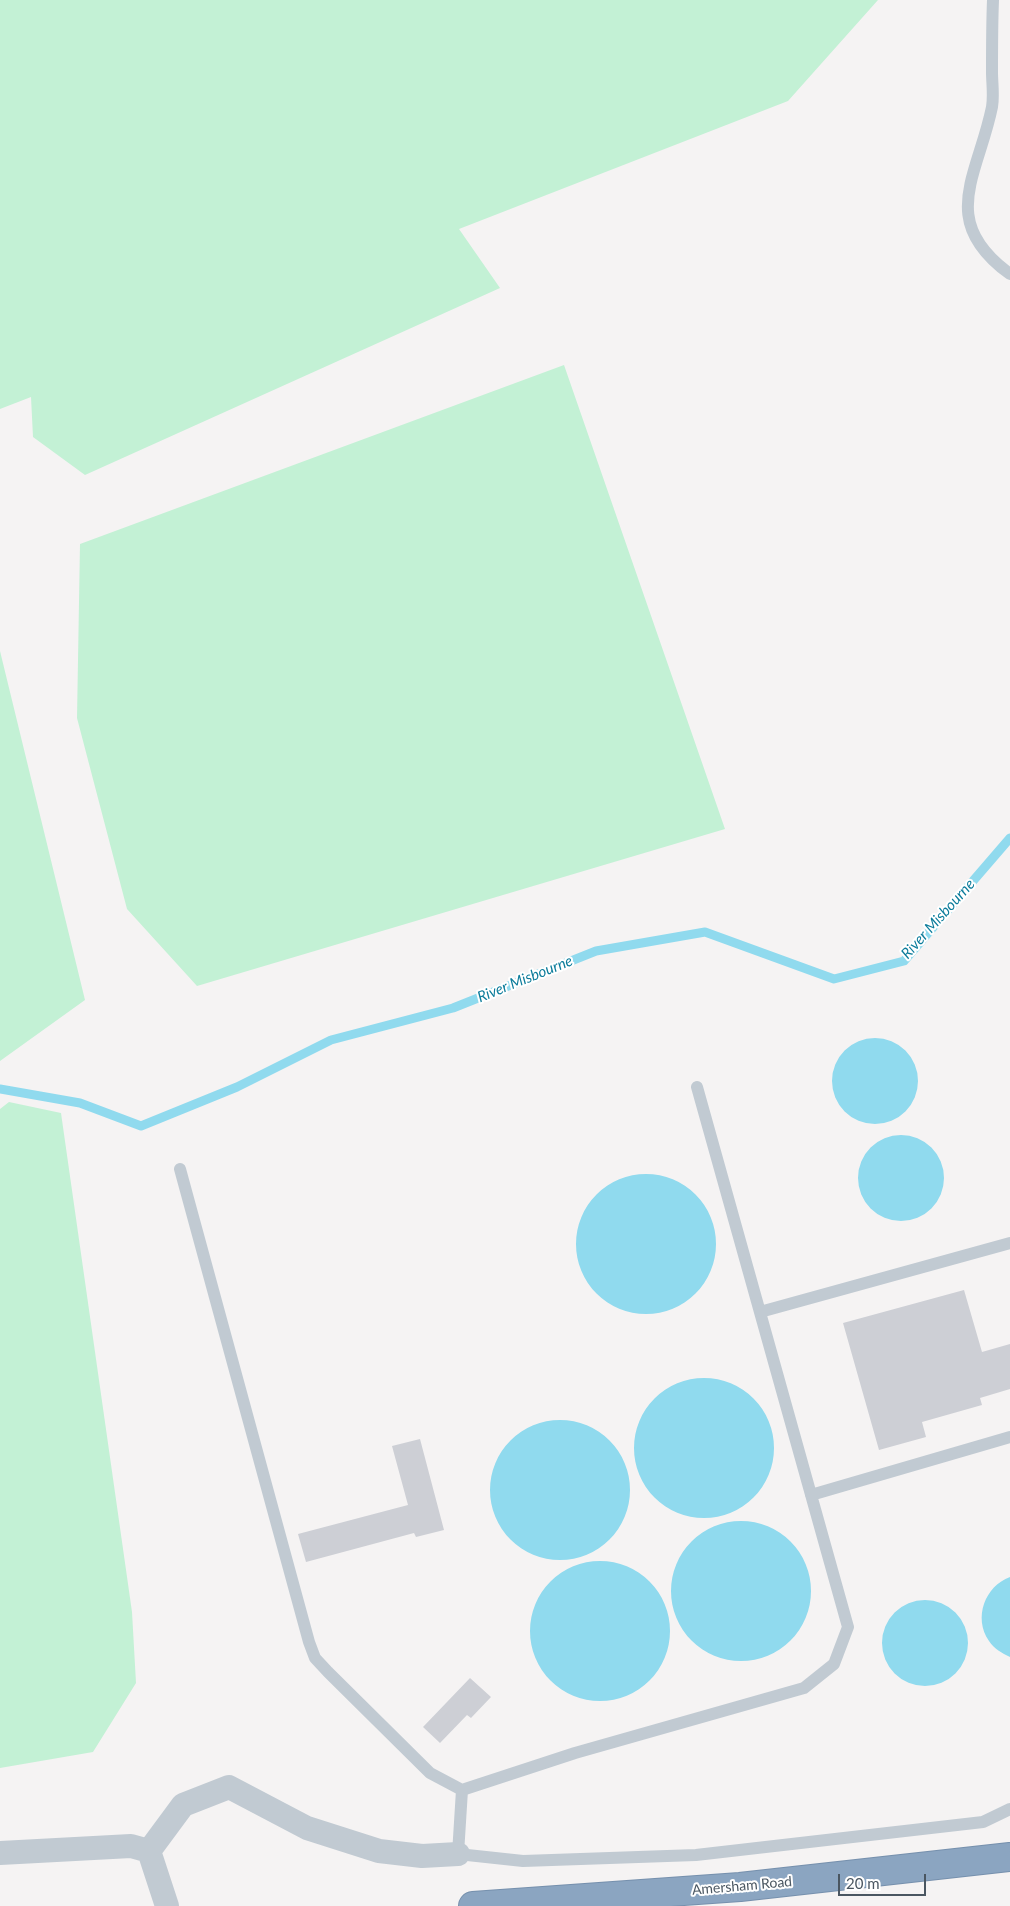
<!DOCTYPE html>
<html>
<head>
<meta charset="utf-8">
<style>
	body { margin:0 }
	#map { position:relative; width:1010px; height:1906px; overflow:hidden; background:#f5f3f3; font-family:Lato,sans-serif }
	canvas { display:block }
	.scale { position:absolute; left:838px; top:1874px; width:88px; height:22px; box-sizing:border-box; border:2px solid #4a5661; border-top:0; padding-left:6px; font-size:15px; line-height:18px; white-space:nowrap; color:#4a5661; -webkit-text-stroke:4px #fff; paint-order:stroke }
</style>
</head>
<body>
<div id="map">
<canvas width="1010" height="1906"></canvas>
<div class="scale">20 m</div>
</div>
<script>
const c = document.querySelector('canvas').getContext('2d');
c.lineJoin = 'round';
function fill(path, color) {
  c.fillStyle = color;
  c.fill(path, 'evenodd');
}
function stroke(path, color, width, dash) {
  c.strokeStyle = color;
  c.lineWidth = width;
  c.lineCap = dash ? 'butt' : 'round';
  c.setLineDash(dash || []);
  c.stroke(path);
}
function label(font, color, halo, rows, align = 'center') {
  c.font = font + ' Lato,sans-serif';
  c.lineWidth = 4;
  c.setLineDash([]);
  c.textBaseline = 'middle';
  c.strokeStyle = halo;
  c.fillStyle = color;
  for (const [text, x, y, turn = 0] of rows) {
    c.save();
    c.translate(x, y);
    c.rotate((+turn || 0) * Math.PI / 180);
    c.textAlign = isNaN(turn) ? turn : align;
    if (halo) c.strokeText(text, 0, 0);
    c.fillText(text, 0, 0);
    c.restore();
  }
}
fill(new Path2D(`
	M0,0h878l-90,101 -329,128 41,59 -415,187 -52,-38 -2,-40 -31,12z
	M564,365l161,464 -528,157 -70,-77 -50,-191 3,-174z
	M0,651l85,349 -85,61z
	M9,1102l52,11 71,499 4,71 -43,69 -93,16v-659z`), '#c3f1d5');
fill(new Path2D(`
	M832 1081a43 43 0 1 1 86 0a43 43 0 1 1-86 0Z
	M858 1178a43 43 0 1 1 86 0a43 43 0 1 1-86 0Z
	M576 1244a70 70 0 1 1 140 0a70 70 0 1 1-140 0Z
	M634 1448a70 70 0 1 1 140 0a70 70 0 1 1-140 0Z
	M490 1490a70 70 0 1 1 140 0a70 70 0 1 1-140 0Z
	M671 1591a70 70 0 1 1 140 0a70 70 0 1 1-140 0Z
	M530 1631a70 70 0 1 1 140 0a70 70 0 1 1-140 0Z
	M1010,1577v80c-8,-4 -16,-8 -21,-16 -16,-23 -4,-55 21,-64z
	M882 1643a43 43 0 1 1 86 0a43 43 0 1 1-86 0Z`), '#90daee');
stroke(new Path2D(`
	M0,1089l80,14 61,23 96,-39 94,-47 122,-32 143,-57 109,-19 129,47 70,-18 106,-123`), '#90daee', 9);
fill(new Path2D(`
	M964,1290l18,62 28,-8v45l-30,9 2,7 -60,17 4,15 -47,13 -36,-127z
	M420,1439l24,91 -28,7 -2,-4 -108,29 -8,-28 110,-29 -16,-59z
	M470,1678l21,19 -20,21 -4,-3 -27,28 -17,-16z`), '#cdcfd5');
const highway = new Path2D(`
	M473,1906l267,-19 270,-30`);
stroke(highway, '#7690ad', 30);
stroke(new Path2D(`
	M993,0c-1,24 -1,48 -1,72 0,11 2,24 0,35 -14,69 -55,114 18,167
	M180,1169l129,473 6,16 13,14 102,101 32,17 -4,64 65,7 173,-6 287,-33 27,-13
	M760,1312l250,-69
	M811,1495l199,-58
	M462,1790l113,-37 229,-65 30,-24 14,-37 -151,-540`), '#c1cad2', 12);
stroke(new Path2D(`
	M0,1853l131,-7 18,5
	M167,1906l-18,-55 34,-46 46,-18 78,41 72,23 43,5 36,-2`), '#c1cad2', 24);
stroke(highway, '#8ba5c1', 28);
label('14px', '#4a5661', '#fff', [
	["Amersham Road",742,1886,-5]
]);
label('italic 15px', '#0c7c9b', '#fff', [
	["River Misbourne",938,919,-48],
	["River Misbourne",525,979,-22]
]);
</script>
</body>
</html>
